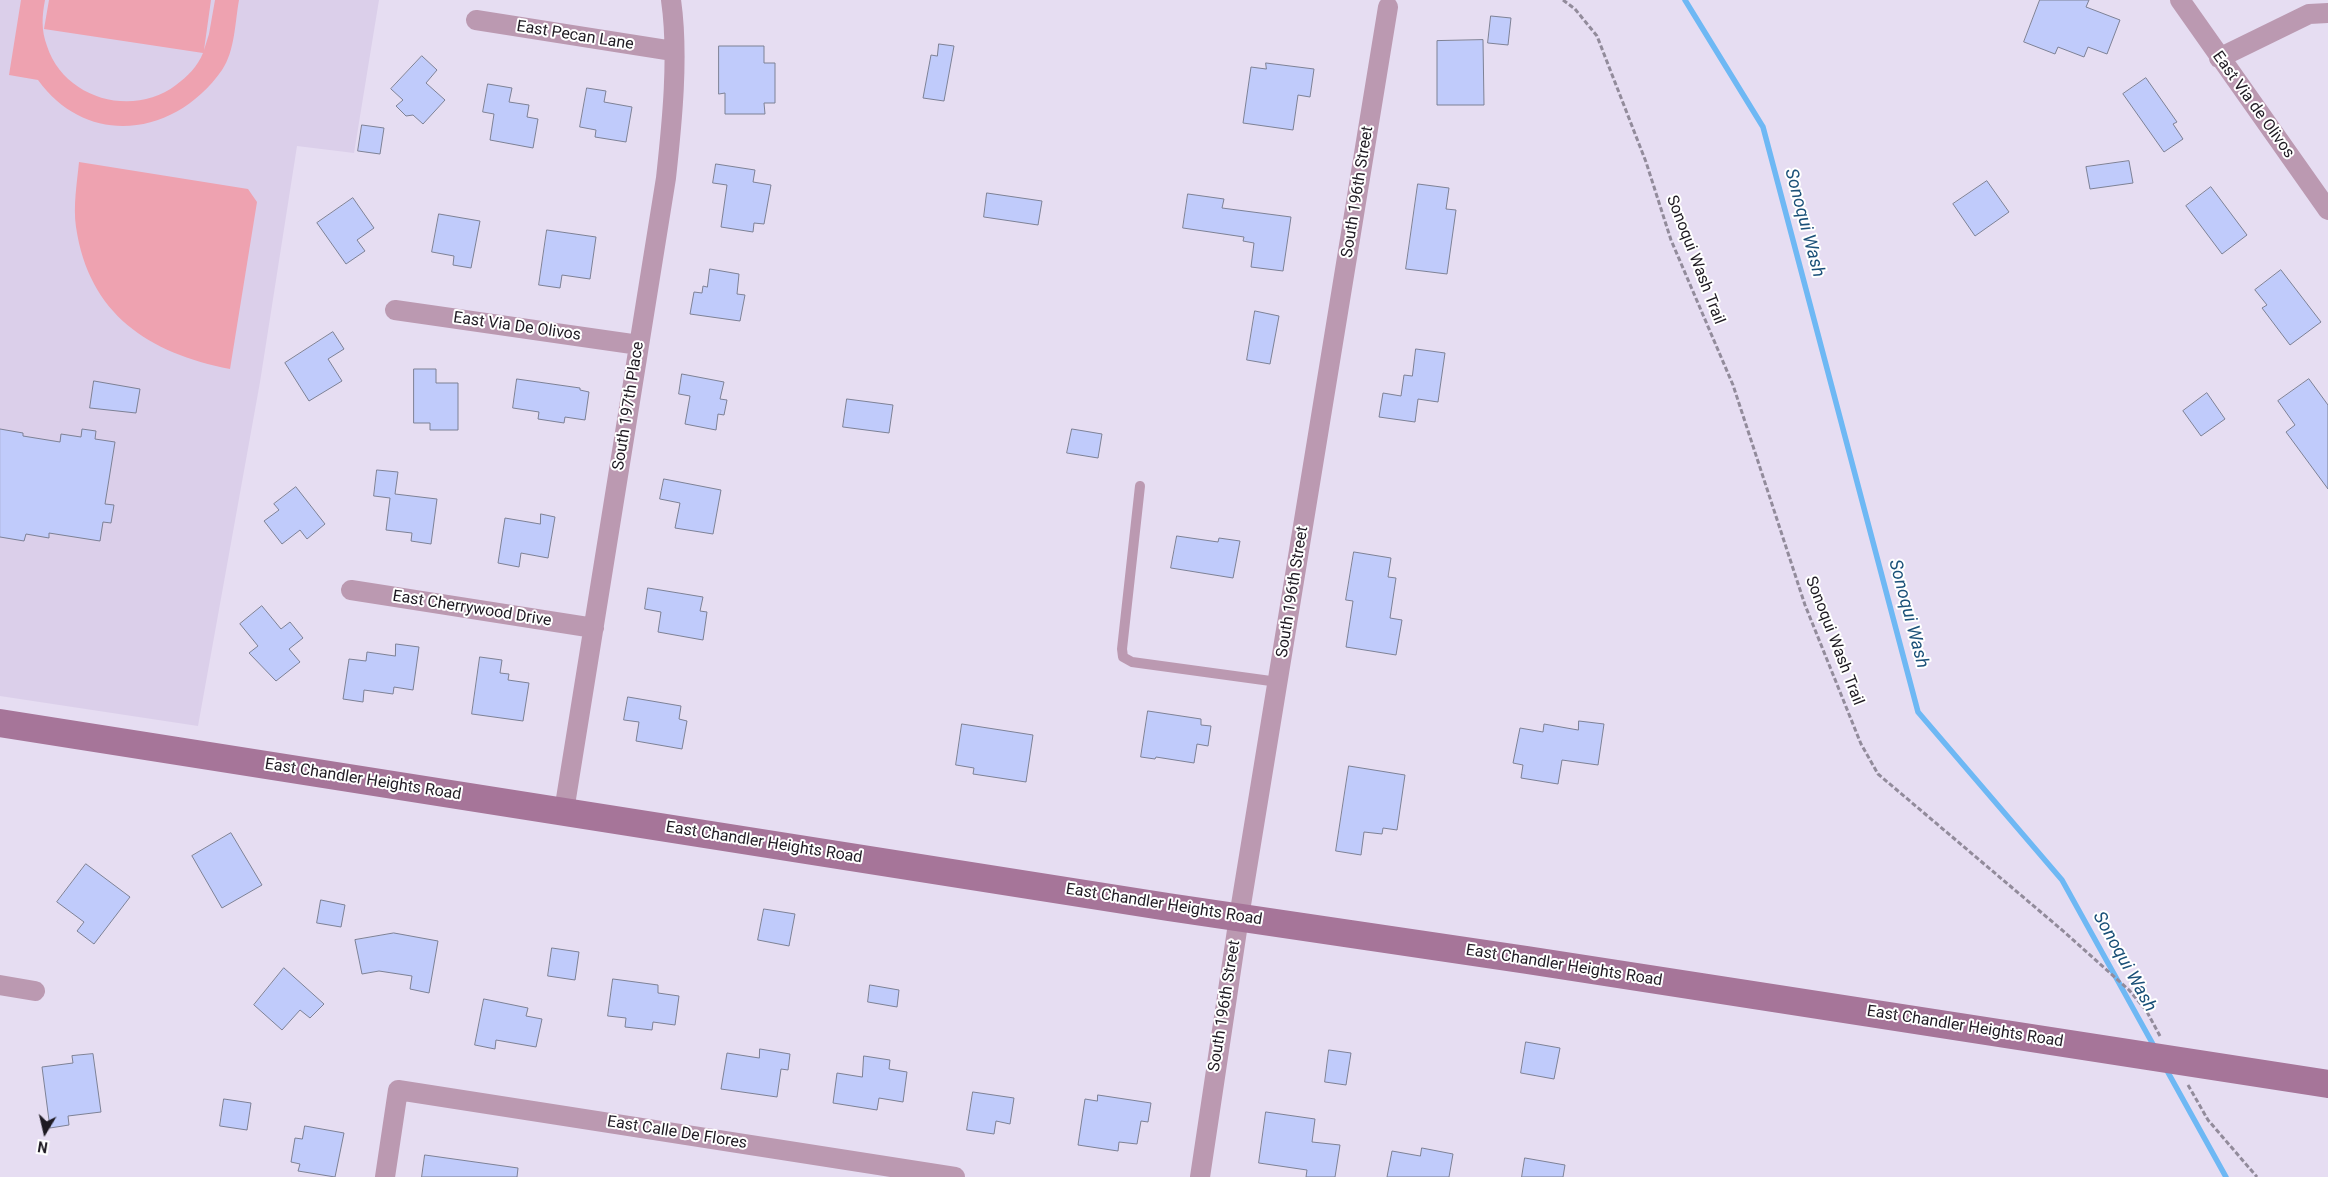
<!DOCTYPE html>
<html>
<head>
<meta charset="utf-8">
<style>
	body { margin:0 }
	#map { position:relative; width:2328px; height:1177px; overflow:hidden; background:#e6ddf2; font-family:Roboto,sans-serif }
	canvas { display:block }
	.north { position:absolute; left:20px; top:1107px; width:50px; height:50px; -webkit-text-stroke:4px #fff; paint-order:stroke; rotate:189deg; font-size:14px; font-weight:700; line-height:20px; text-align:center; color:#1e1a22 }
	.north::after { content:''; display:block; margin:auto; width:18px; height:22px; background:#1e1a22; clip-path:polygon(50% 0,100% 100%,50% 72%,0 100%) }
</style>
</head>
<body>
<div id="map">
<canvas width="2328" height="1177"></canvas>
<div class="north">N</div>
</div>
<script>
const c = document.querySelector('canvas').getContext('2d');
c.lineJoin = 'round';
function fill(path, color) {
  c.fillStyle = color;
  c.fill(path, 'evenodd');
}
function stroke(path, color, width, dash) {
  c.strokeStyle = color;
  c.lineWidth = width;
  c.lineCap = dash ? 'butt' : 'round';
  c.setLineDash(dash || []);
  c.stroke(path);
}
function label(font, color, halo, rows, align = 'center') {
  c.font = font + ' Roboto,sans-serif';
  c.lineWidth = 4;
  c.setLineDash([]);
  c.textBaseline = 'middle';
  c.strokeStyle = halo;
  c.fillStyle = color;
  for (const [text, x, y, turn = 0] of rows) {
    c.save();
    c.translate(x, y);
    c.rotate((+turn || 0) * Math.PI / 180);
    c.textAlign = isNaN(turn) ? turn : align;
    if (halo) c.strokeText(text, 0, 0);
    c.fillText(text, 0, 0);
    c.restore();
  }
}
fill(new Path2D(`
	M0,0h379l-25,153 -57,-7 -37,236 -62,344 -198,-30z`), '#dbcfea');
fill(new Path2D(`
	M21,0h24c-3,16 -4,30 2,46 17,53 86,72 129,39 11,-8 22,-19 27,-32l-159,-24 5,-29h162l-7,50 5,-16 6,-34h24c-4,22 -4,51 -17,70 -46,66 -134,79 -184,10l-29,-5z
	M79,162l169,27 9,13 -27,167c-81,-16 -141,-54 -154,-142 -3,-21 1,-44 3,-65z`), '#eea2b0');
stroke(new Path2D(`
	M1685,0l78,127 155,585 144,168 93,168
	M2165,1067l61,110`), '#6eb8f4', 5.5);
const building = new Path2D(`
	M2040,0h49l-3,7 34,13 -13,34 -19,-7 -4,10 -26,-10 -3,7 -31,-12z
	M1491,16l20,2 -3,27 -20,-2z
	M1483,40l1,65h-47v-64z
	M939,44l15,2 -10,55 -21,-3 8,-43 6,1z
	M719,46h45v17h11v40h-11l1,11h-40v-21l-6,1z
	M422,56l15,14 -11,13 19,17 -22,24 -10,-9 -7,1 -10,-10 7,-6 -12,-11z
	M1266,63l48,6 -4,28 -12,-2 -5,35 -50,-7 8,-56 15,2z
	M2146,78l31,44 -4,2 10,15 -19,13 -41,-58z
	M488,84l24,4 -3,14 20,3 -2,12 11,2 -5,29 -43,-8 4,-26 -11,-2z
	M587,88l19,3 -2,11 28,5 -6,35 -31,-5 1,-7 -16,-3z
	M362,125l22,3 -4,26 -22,-3z
	M2129,161l4,22 -43,6 -4,-22z
	M716,164l39,6 -2,12 18,3 -7,39 -10,-1 -1,9 -32,-5 6,-42 -14,-2z
	M1987,181l22,31 -34,24 -22,-32z
	M1418,184l31,4 -3,21 10,1 -9,64 -41,-5z
	M2211,187l36,48 -25,19 -36,-48z
	M987,193l55,8 -4,24 -54,-8z
	M1188,194l36,5 -2,9 69,9 -8,54 -32,-4 3,-24 -11,-2 1,-4 -61,-9z
	M353,198l21,30 -17,12 8,11 -19,13 -29,-41z
	M439,214l41,7 -9,47 -18,-3 1,-9 -22,-4z
	M547,230l49,7 -6,42 -28,-4 -2,13 -21,-3z
	M710,269l29,5 -2,20 8,1 -5,26 -50,-7 4,-22 8,1 1,-7 4,1z
	M2281,270l40,52 -31,23 -28,-37 5,-3 -12,-15z
	M1255,311l24,5 -9,48 -23,-4z
	M333,332l11,17 -16,10 14,22 -33,20 -24,-38z
	M1416,349l29,4 -7,49 -20,-3 -3,23 -36,-5 4,-24 18,3 3,-21 8,1z
	M414,369h22v14h22v47h-28v-7h-16z
	M682,374l42,8 -4,17 7,1 -3,15 -6,-1 -2,16 -31,-6 5,-28 -11,-2z
	M517,379l63,9v2l9,2 -4,28 -20,-3 -1,6 -26,-4 1,-7 -26,-4z
	M2309,379l19,26v84l-42,-57 9,-7 -17,-24z
	M94,381l46,8 -4,24 -46,-5z
	M2207,393l18,26 -24,17 -18,-25z
	M847,399l46,6 -4,28 -46,-6z
	M0,429l23,4v3l37,6 1,-8 20,3 1,-8 14,2 -1,8 20,3 -10,62 9,1 -3,18 -8,-1 -3,19 -51,-8v5l-23,-4 -2,7 -24,-4z
	M1072,429l30,5 -4,24 -31,-5z
	M377,470l21,2 -3,22 42,5 -6,45 -20,-3 1,-8 -26,-3 4,-32 -16,-2z
	M664,479l57,11 -8,44 -38,-6 5,-25 -20,-4z
	M296,487l29,37 -18,15 -7,-9 -18,14 -18,-23 15,-11 -5,-6z
	M541,514l14,3 -7,41 -27,-5 -2,14 -21,-4 7,-45 35,6z
	M1177,536l41,6 1,-4 21,3 -7,37 -62,-10z
	M1354,552l37,6 -3,19 8,1 -6,40 12,2 -6,35 -50,-8 7,-46 -7,-1z
	M648,588l55,9 -3,14 7,1 -4,28 -45,-8 3,-20 -16,-3z
	M262,606l19,23 9,-7 13,16 -14,11 11,13 -24,19 -27,-28 9,-7 -18,-22z
	M396,644l23,3 -6,43 -19,-3 -1,7 -29,-4 -1,12 -20,-3 6,-40 17,2 1,-9 28,4z
	M480,657l22,3 -2,13 9,1 -1,6 21,3 -6,38 -51,-7z
	M628,697l53,9 -2,13 8,2 -5,28 -46,-8 3,-19 -15,-2z
	M1148,711l53,8v6l10,1 -3,20 -11,-2 -3,19 -38,-6 -1,2 -14,-2z
	M1579,721l25,3 -6,41 -36,-5 -4,24 -37,-6 2,-13 -10,-2 7,-35 23,4 1,-8 34,6z
	M962,724l71,11 -7,47 -53,-8 1,-6 -18,-3z
	M1349,766l56,9 -8,55 -14,-2 -1,6 -18,-2 -3,23 -25,-4z
	M231,833l31,52 -40,23 -30,-52z
	M86,864l44,33 -36,47 -17,-13 7,-9 -27,-20z
	M321,900l24,5 -4,22 -24,-4z
	M764,909l31,5 -6,32 -31,-6z
	M394,933l44,8 -9,52 -19,-4 2,-13 -33,-5 -17,3 -7,-34z
	M552,948l27,4 -4,28 -27,-4z
	M284,968l40,36 -14,14 -10,-8 -18,20 -28,-25z
	M613,979l45,6v8l21,3 -4,29 -22,-3 -1,8 -27,-3 1,-9 -18,-2z
	M870,985l29,5 -2,17 -29,-5z
	M484,999l44,9 -2,8 16,3 -6,28 -40,-7 -1,9 -20,-4z
	M1526,1042l34,6 -6,31 -33,-6z
	M760,1049l30,5 -2,16 -7,-1 -4,28 -56,-8 6,-36 32,5z
	M1329,1050l22,3 -5,32 -21,-3z
	M93,1054l8,58 -33,4 1,9 -19,3 -8,-61 31,-4 -1,-7z
	M864,1056l26,4 -1,9 18,3 -4,30 -24,-4 -2,12 -44,-7 4,-30 25,4z
	M973,1092l41,6 -4,26 -14,-3 -2,13 -27,-4z
	M1098,1095l53,8 -3,19 -7,-1 -4,23 -18,-2 -1,9 -40,-6 7,-46 12,2z
	M224,1099l27,4 -4,27 -27,-4z
	M1266,1112l49,7 -3,23 28,3 -5,32h-29l1,-7 -48,-7z
	M305,1126l39,7 -9,44 -37,-6 2,-7 -9,-2 4,-24 7,1z
	M1422,1148l31,6 -4,23h-62l5,-26 28,5z
	M425,1155l93,13 -1,9h-95z
	M1525,1158l40,7 -2,12h-41z`);
fill(building, '#c0cbfb');
stroke(building, '#7d8195', 1);
stroke(new Path2D(`
	M1563,0l12,9 22,27 49,126 25,78 62,145 72,220 56,139 17,30 184,156 67,60 17,20 14,26
	M2188,1085l20,35 49,57`), '#928b9b', 3, [5, 2.5]);
stroke(new Path2D(`
	M1140,486l-18,163 1,8 9,5 146,20`), '#bb99b1', 10);
stroke(new Path2D(`
	M2180,0l148,210
	M476,20l197,31
	M2219,58l90,-44 19,-1
	M395,310l244,35
	M351,590l243,38
	M564,811l102,-633c6,-55 13,-123 5,-178
	M0,985l35,6
	M385,1177l13,-87 557,87
	M1200,1177l39,-260 149,-910`), '#bb99b1', 20);
stroke(new Path2D(`
	M0,723l1168,184 359,53 801,124`), '#a67599', 28);
label('16px', '#1e1a22', '#fff', [
	["East Pecan Lane",575,36,9],
	["East Via de Olivos",2253,105,54],
	["South 196th Street",1358,192,-81],
	["Sonoqui Wash Trail",1695,260,69],
	["East Via De Olivos",517,327,8],
	["South 197th Place",629,406,-81],
	["South 196th Street",1293,592,-81],
	["East Cherrywood Drive",472,609,9],
	["Sonoqui Wash Trail",1834,641,69],
	["East Chandler Heights Road",363,780,9],
	["East Chandler Heights Road",764,843,9],
	["East Chandler Heights Road",1164,905,9],
	["East Chandler Heights Road",1564,966,9],
	["South 196th Street",1225,1006,-81],
	["East Chandler Heights Road",1965,1027,9],
	["East Calle De Flores",677,1133,9]
]);
label('italic 18px', '#1a5078', '#fff', [
	["Sonoqui Wash",1804,223,75],
	["Sonoqui Wash",1908,614,75],
	["Sonoqui Wash",2124,962,61]
]);
</script>
</body>
</html>
